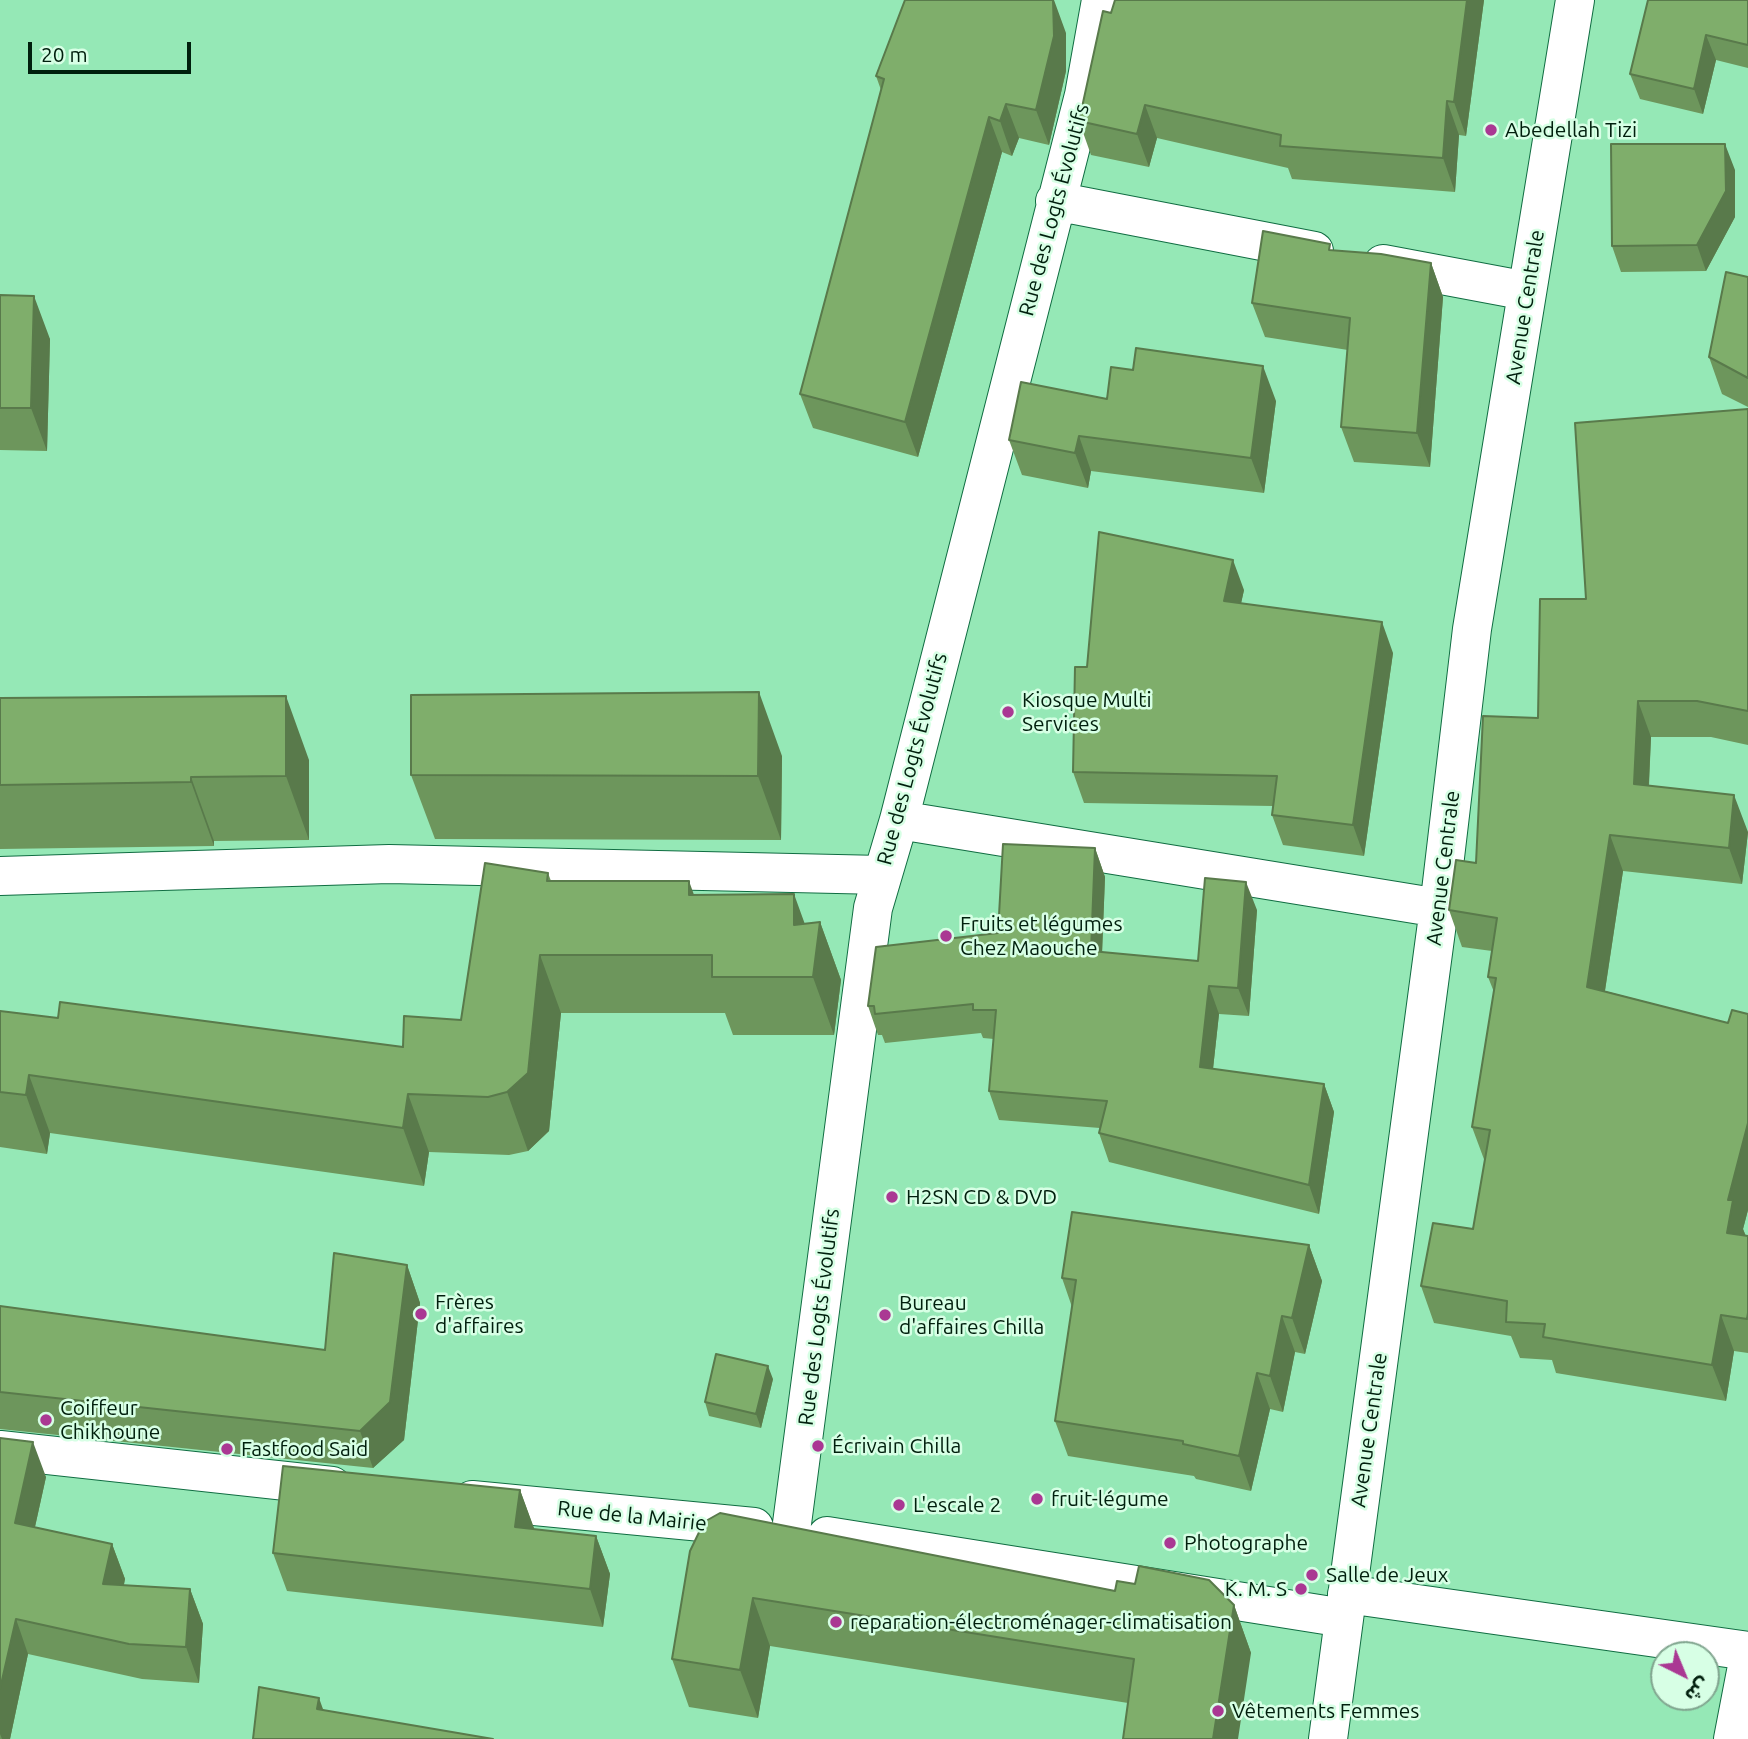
<!DOCTYPE html>
<html>
<head>
<meta charset="utf-8">
<style>
	body { margin:0 }
	#map { position:relative; width:1748px; height:1739px; overflow:hidden; background:#95e8b6; font-family:Ubuntu,"Noto Sans Arabic",sans-serif }
	canvas { display:block }
	.north { position:absolute; left:1650px; top:1641px; width:70px; height:70px; box-sizing:border-box; background:#d7ffe5; border:2px solid #81a58f; border-radius:50%; rotate:137deg; font-size:19px; font-weight:700; line-height:28px; text-align:center; color:#001f0d }
	.north::after { content:''; display:block; margin:auto; width:24px; height:32px; background:#aa3893; clip-path:polygon(50% 0,100% 100%,50% 72%,0 100%) }
	.scale { position:absolute; left:28px; top:42px; width:163px; height:32px; box-sizing:border-box; border:4px solid #001f0d; border-top:0; padding-left:9px; font-size:21px; line-height:24px; white-space:nowrap; color:#001f0d; -webkit-text-stroke:5px #d7ffe5; paint-order:stroke }
</style>
</head>
<body>
<div id="map">
<canvas width="1748" height="1739"></canvas>
<div class="north">ش</div>
<div class="scale">20 m</div>
</div>
<script>
const c = document.querySelector('canvas').getContext('2d');
c.lineJoin = 'round';
function stroke(path, color, width, dash) {
  c.strokeStyle = color;
  c.lineWidth = width;
  c.lineCap = dash ? 'butt' : 'round';
  c.setLineDash(dash || []);
  c.stroke(path);
}
function fill(path, color) {
  c.fillStyle = color;
  c.fill(path, 'evenodd');
}
function label(font, color, halo, rows, align = 'center') {
  c.font = font + ' Ubuntu,sans-serif';
  c.lineWidth = 5;
  c.setLineDash([]);
  c.textBaseline = 'middle';
  c.strokeStyle = halo;
  c.fillStyle = color;
  for (const [text, x, y, turn = 0] of rows) {
    c.save();
    c.translate(x, y);
    c.rotate((+turn || 0) * Math.PI / 180);
    c.textAlign = isNaN(turn) ? turn : align;
    if (halo) c.strokeText(text, 0, 0);
    c.fillText(text, 0, 0);
    c.restore();
  }
}
const minor = new Path2D(`
	M1055,201l259,50
	M1383,264l144,27
	M899,820l540,88
	M0,876l389,-12 493,11
	M0,1450l332,36
	M472,1500l282,27
	M791,1531l82,-623 26,-88 185,-725 17,-95
	M827,1536l517,82
	M1347,1594l401,57
	M1328,1739l111,-831 33,-279 103,-629
	M1733,1739l15,-78`);
stroke(minor, '#106d42', 40);
stroke(minor, '#fff', 38);
fill(new Path2D(`
	M1115,0h369l-18,136 -7,-1 -4,57 -163,-13 -4,-11 -131,-30 -8,29 -58,-12 -12,-34z
	M1748,0v68l-32,-8 -13,54 -63,-15 -10,-25z
	M1066,33v38l-17,74 -30,-7 -7,18 -10,-4 -84,305 -105,-29 -13,-34 81,-304 -5,-14z
	M1735,170v47l-29,54 -85,1 -9,-26z
	M1332,250l99,13 12,34 -13,170 -76,-5 -13,-35 7,-77 -83,-13 -13,-34z
	M1748,277v130l-26,-13 -13,-37z
	M0,295l50,44 -3,112 -47,-1z
	M1107,399l169,2 -12,92 -173,-22 -3,17 -66,-13 -13,-35z
	M1748,409v336l-37,-8h-60l-2,49 99,46 -6,52 -119,-13 -18,120 123,32 20,-9v196l-5,19 3,7h2v117l-14,-2 -8,50 -170,-28 -4,-13 -32,-2 -9,-22 -77,-13 -13,-37 52,-57 12,-67 -13,-35 22,-135 -6,-15 4,-26 -30,-4 -13,-37 27,-47 62,-145 48,-119z
	M1244,590l-3,13 152,50 -29,203 -81,-11 -11,-30 1,-9 -189,-3 -11,-31 14,-105z
	M0,698l309,62v80l-95,1v5l-214,3z
	M782,756l-1,84 -346,-1 -24,-64z
	M1095,848l10,29 -3,75 96,9 59,-51 -8,106 -30,-2 -6,55 111,15 10,28 -15,102 -210,-52 -10,-29 1,-5 -101,-8 -10,-29 5,-52 -11,-1 -2,-5 -96,10 -3,-8h-4l-10,-29 130,-73z
	M548,873l3,8 143,14 111,29 15,-2 21,58 -7,55h-101l-8,-22h-164l-12,118 -21,20 -19,4 -80,-3 -5,34 -374,-53 -3,21 -47,-7v-136l58,7 345,29 58,-27z
	M1309,1245l13,36 -17,73 -10,-2 -12,60 -13,-3 -19,82 -55,-12 -2,-3 -126,-20 -13,-35 17,-114 -10,-29z
	M407,1265l13,38 -16,137 -31,28 -373,-39v-123l325,44z
	M773,1379l-12,49 -52,-12 -4,-14z
	M0,1438l46,39 -11,50 77,17 13,35 -1,6 66,4 13,35 -4,59 -57,-4 -114,-25 -18,85h-10z
	M520,1490l14,39 62,7 14,38 -7,53 -316,-36 -14,-38z
	M690,1551l425,40 119,14 17,48 -123,50 -358,-57 -12,72 -69,-11 -17,-48z`), '#6d965c');
fill(new Path2D(`
	M1054,0l12,33v38l-17,74 -13,-35z
	M1467,0h17l-18,136 -12,-34z
	M1706,35l10,25 -13,54 -9,-25z
	M1447,101l12,34 -4,57 -12,-34z
	M1006,104l13,34 -7,18 -12,-35z
	M1145,105l12,33 -8,29 -12,-33z
	M989,117l13,35 -84,305 -13,-35z
	M1725,144l10,26v47l-29,54 -9,-26z
	M1431,263l12,34 -13,170 -13,-34z
	M34,296l16,43 -3,112 -16,-43z
	M1263,366l13,35 -12,92 -13,-35z
	M1079,436l12,35 -3,17 -13,-35z
	M1233,560l11,30 -9,41 -11,-30z
	M1382,622l11,31 -29,203 -11,-31z
	M759,692l23,64 -1,84 -23,-64z
	M286,696l23,64v80l-23,-64z
	M1638,701l13,36 -4,84 -13,-37z
	M191,777l23,64v5l-23,-64z
	M1734,795l14,37 -6,52 -13,-36z
	M1610,835l13,36 -23,152 -13,-36z
	M1095,848l10,29 -4,103 -10,-29z
	M689,881l21,58 -21,-44z
	M1246,882l11,28 -8,106 -11,-28z
	M794,894l21,58 5,-30 21,58 -7,55 -40,-110z
	M540,955l21,58 -12,118 -21,20 -21,-59z
	M1209,986l10,28 -9,82 -10,-29z
	M29,1075l21,58 -3,21 -21,-59z
	M1324,1084l10,28 -15,102 -10,-29z
	M408,1094l21,58 -5,34 -21,-58z
	M1748,1123v87l-5,19 3,8 -19,-4 1,-33z
	M1309,1245l13,36 -17,73 -13,-36z
	M407,1265l13,38 -16,137 -31,28 -13,-37z
	M1721,1315l13,36 -8,50 -14,-36z
	M1282,1316l13,36 -12,60 -13,-36z
	M768,1366l5,13 -12,49 -5,-14z
	M1257,1373l13,36 -19,82 -12,-35z
	M33,1442l13,35 -18,81 -13,-35z
	M520,1490l14,38 -5,36 -14,-37z
	M596,1536l14,38 -7,53 -13,-38z
	M112,1544l13,35 -9,40 -13,-35z
	M190,1589l13,35 -4,59 -13,-36z
	M753,1598l17,48 -12,72 -18,-48z
	M1234,1605l17,48 -13,86h-25z
	M16,1619l12,35 -18,85h-8l-2,-5v-45z
	M319,1698l13,36 -15,-25z`), '#597a4b');
const building = new Path2D(`
	M905,0h148l1,36 -18,74 -30,-6 -6,17 -11,-4 -84,305 -105,-28 84,-315 -8,-3z
	M1115,0h352l-13,102 -7,-1 -4,57 -163,-12 1,-11 -136,-30 -8,29 -58,-13 24,-110 8,2z
	M1648,0h100v45l-42,-10 -12,54 -64,-15z
	M1611,144h114l1,47 -29,54 -85,1z
	M1263,231l67,13 -1,6 52,4 50,9 -14,170 -76,-6 9,-109 -98,-15z
	M1726,272l22,5v101l-39,-21z
	M0,295l34,1 -3,112h-31z
	M1136,348l127,18 -12,92 -172,-22 -4,17 -66,-13 12,-58 86,17 4,-32 22,3z
	M1748,409v302l-51,-10h-59l-4,83 100,11 -5,53 -119,-13 -23,152 141,36 4,-13 16,4v109l-20,77h5l-6,33 21,3v77l-1,6 -26,-4 -9,50 -169,-28 2,-13 -39,-2 1,-21 -86,-15 12,-63 40,6 17,-99 -18,-3 24,-149 -8,-1 9,-59 -48,-8 7,-50 20,3 7,-147 55,2 2,-119h46l-11,-176z
	M1099,532l134,28 -9,41 158,21 -29,203 -81,-10 5,-39 -204,-4 2,-105h12z
	M759,692l-1,84 -347,-1v-80z
	M286,696v80l-95,1v5l-191,3v-87z
	M1003,844l92,4 -4,103 107,10 7,-83 41,4 -8,106 -29,-2 -9,81 124,17 -15,101 -210,-52 8,-32 -118,-10 7,-81h-23v-6l-98,10 -1,-8h-6l8,-59 122,-14z
	M485,863l63,10 -1,8h142v14l105,-1v31l26,-3 -7,55h-101v-22h-172l-12,118 -21,19 -19,5 -80,-3 -5,34 -374,-53 -3,20 -26,-3v-81l58,7 2,-16 343,45 1,-31 57,4z
	M1072,1212l237,33 -17,73 -10,-2 -12,60 -13,-3 -18,83 -56,-12v-3l-128,-20 21,-141 -14,-2z
	M334,1253l73,12 -17,137 -30,29 -360,-39v-86l325,44z
	M716,1354l52,12 -12,48 -51,-12z
	M0,1438l33,4 -18,81 97,21 -9,40 87,5 -4,58 -57,-3 -113,-25 -16,70z
	M283,1466l237,24 -5,37 81,9 -6,53 -317,-36z
	M720,1513l395,78 2,-10 18,3 4,-18 70,14 25,25 -21,134h-90l11,-80 -381,-61 -13,72 -68,-11 18,-108 14,-29z
	M259,1687l60,11 -2,11 176,30h-240z`);
fill(building, '#7fae6b');
stroke(building, '#597a4b', 2);
for (const [x, y, r, color] of [
	[1491,130,7,"#aa3893"],
	[1008,712,7,"#aa3893"],
	[946,936,7,"#aa3893"],
	[892,1197,7,"#aa3893"],
	[421,1314,7,"#aa3893"],
	[885,1315,7,"#aa3893"],
	[46,1420,7,"#aa3893"],
	[818,1446,7,"#aa3893"],
	[227,1449,7,"#aa3893"],
	[1037,1499,7,"#aa3893"],
	[899,1505,7,"#aa3893"],
	[1170,1543,7,"#aa3893"],
	[1312,1575,7,"#aa3893"],
	[1301,1589,7,"#aa3893"],
	[836,1622,7,"#aa3893"],
	[1218,1711,7,"#aa3893"]
]) {
  const dot = new Path2D();
  dot.arc(x, y, r, 0, 2 * Math.PI);
  c.fillStyle = color;
  c.fill(dot);
  stroke(dot, '#d7ffe5', 2.5);
}
label('21px', '#001f0d', '#d7ffe5', [
	["Abedellah Tizi",1505,130],
	["Kiosque Multi",1022,700],
	["Services",1022,724],
	["Fruits et légumes",960,924],
	["Chez Maouche",960,948],
	["H2SN CD & DVD",906,1197],
	["Frères",435,1302],
	["d'affaires",435,1326],
	["Bureau",899,1303],
	["d'affaires Chilla",899,1327],
	["Coiffeur",60,1408],
	["Chikhoune",60,1432],
	["Écrivain Chilla",832,1446],
	["Fastfood Said",241,1449],
	["fruit-légume",1051,1499],
	["L'escale 2",913,1505],
	["Photographe",1184,1543],
	["Salle de Jeux",1326,1575],
	["K. M. S",1287,1589,"right"],
	["reparation-électroménager-climatisation",850,1622],
	["Vêtements Femmes",1232,1711]
], 'left');
label('21px', '#001f0d', '#d7ffe5', [
	["Rue des Logts Évolutifs",1054,210,-75],
	["Avenue Centrale",1525,307,-81],
	["Rue des Logts Évolutifs",912,759,-75],
	["Avenue Centrale",1443,868,-83],
	["Rue des Logts Évolutifs",819,1317,-83],
	["Avenue Centrale",1369,1430,-82],
	["Rue de la Mairie",632,1516,6]
]);
</script>
</body>
</html>
